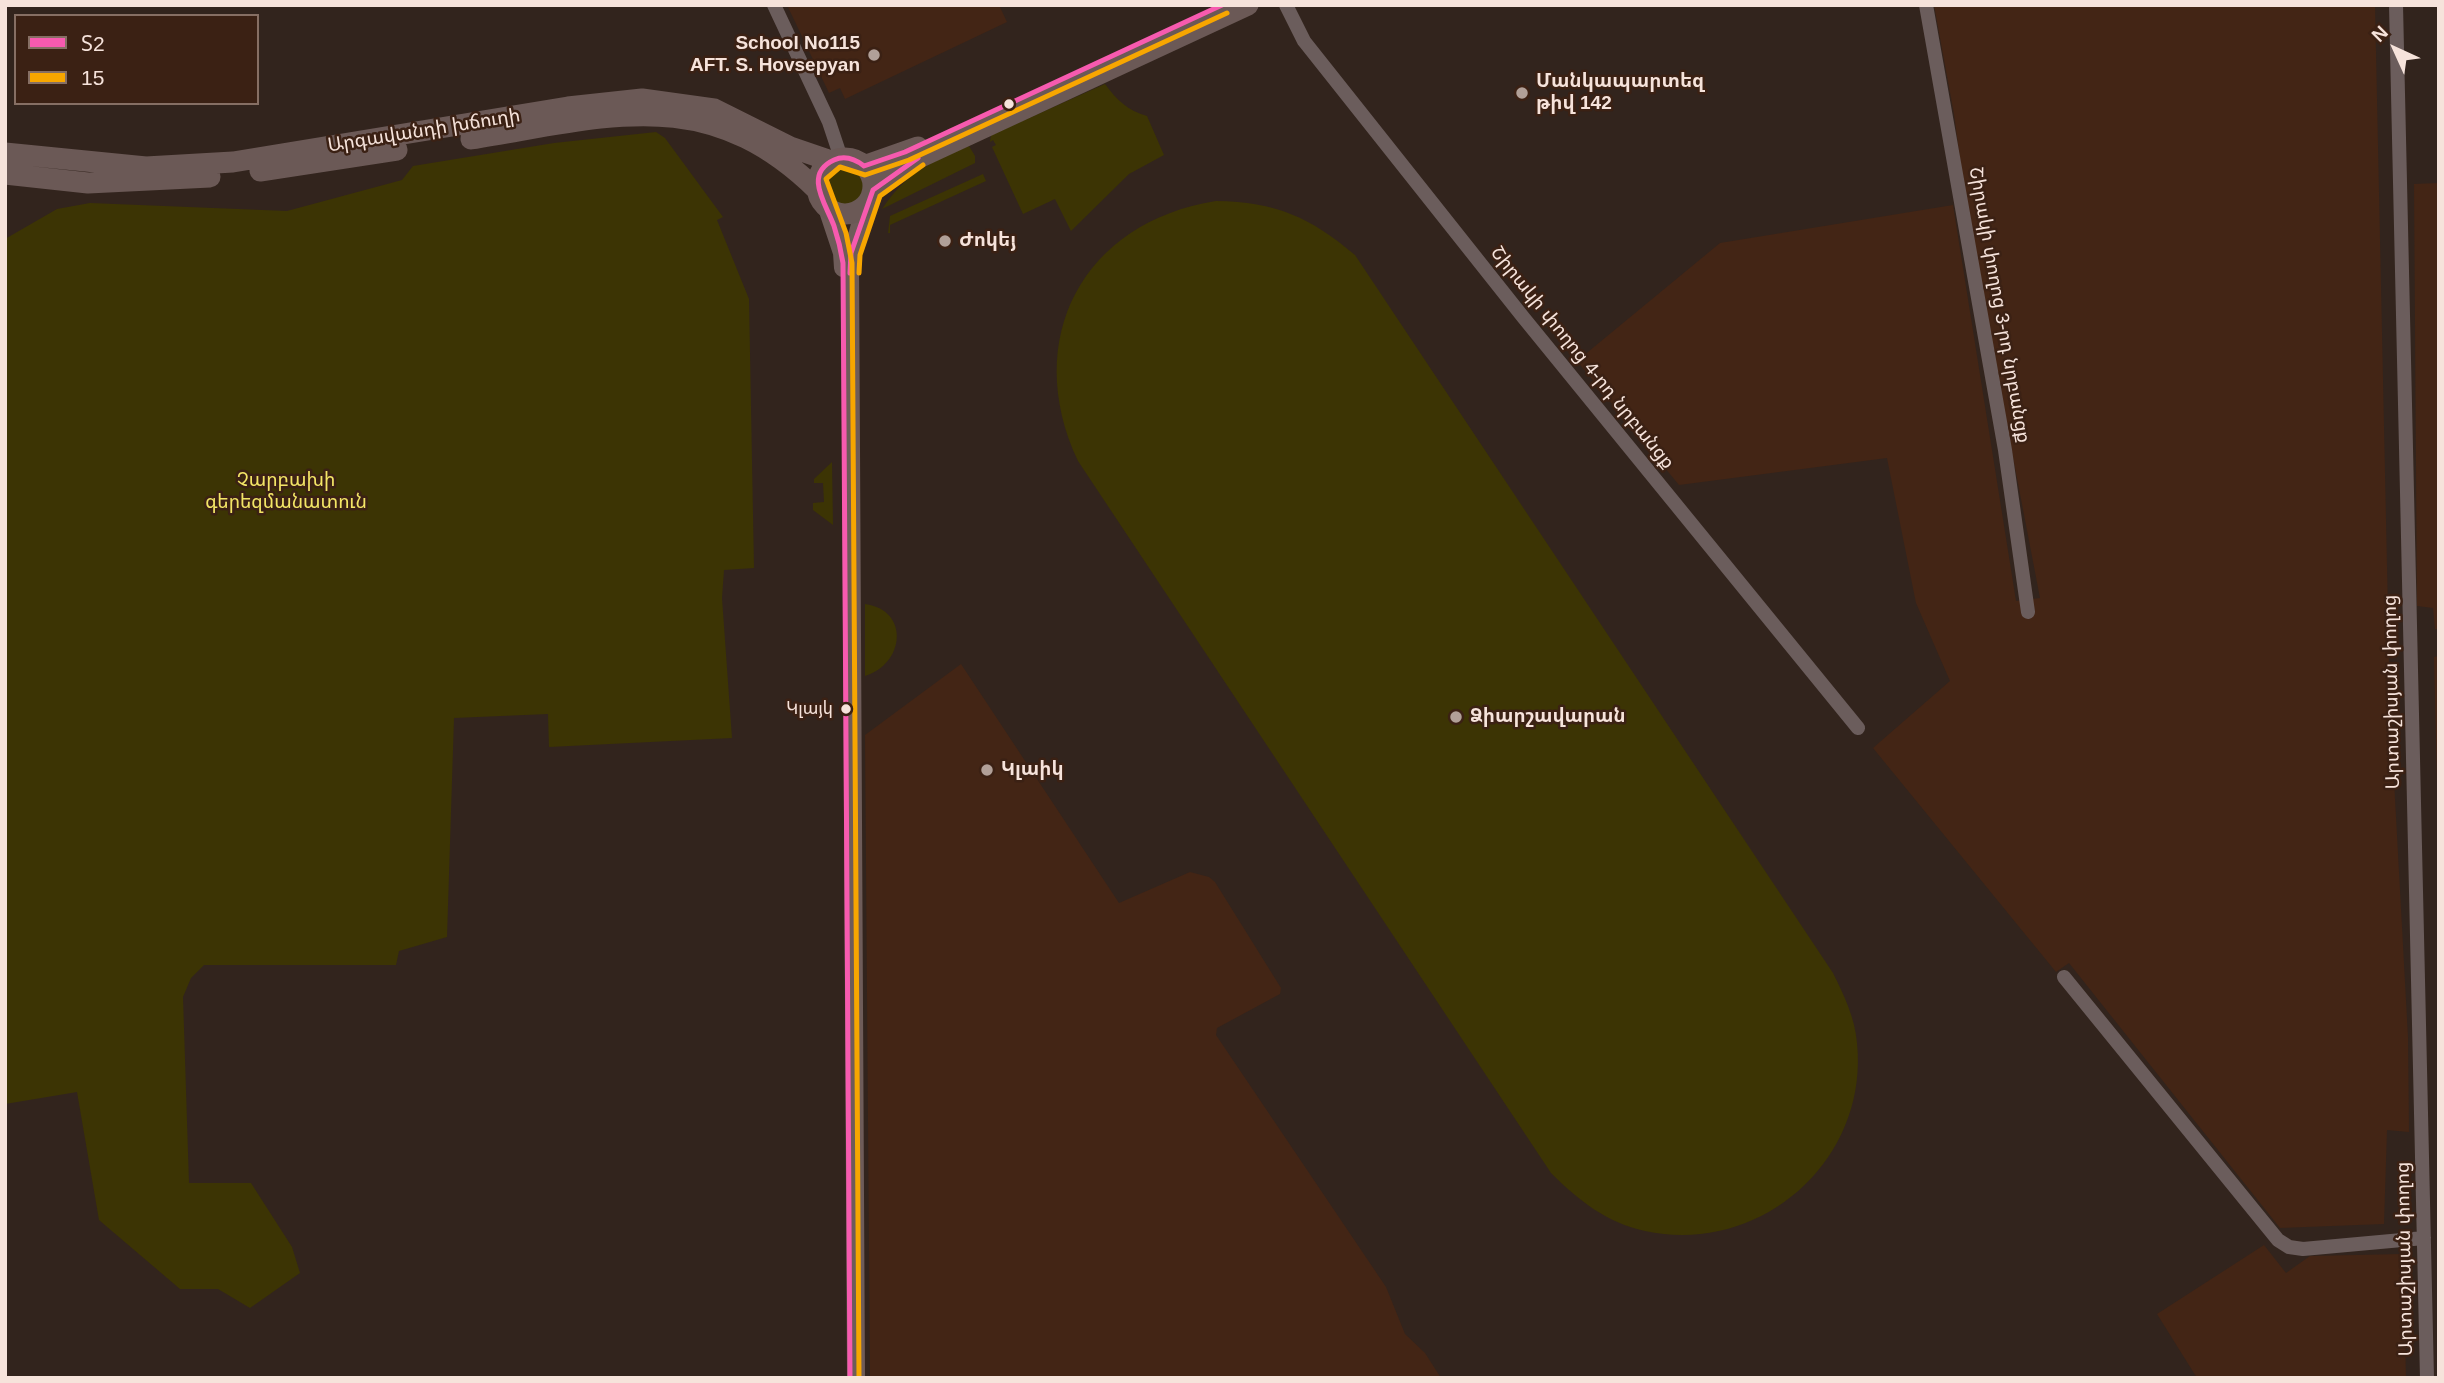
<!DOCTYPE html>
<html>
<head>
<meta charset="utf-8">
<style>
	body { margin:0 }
	#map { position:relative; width:2444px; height:1383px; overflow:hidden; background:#32241d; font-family:Arial,"Noto Sans Armenian",sans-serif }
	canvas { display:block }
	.frame { position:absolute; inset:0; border:7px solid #f6e3db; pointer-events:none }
	.legend { position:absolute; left:14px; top:14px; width:245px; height:91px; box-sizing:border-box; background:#3b2114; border:2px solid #866f64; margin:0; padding:9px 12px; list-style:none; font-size:21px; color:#f6e3db }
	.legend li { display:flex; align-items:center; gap:14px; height:35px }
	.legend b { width:35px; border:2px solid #866f64 }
	.north { position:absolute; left:2360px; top:14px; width:70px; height:70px; -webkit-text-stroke:5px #3b2114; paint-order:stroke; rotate:315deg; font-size:19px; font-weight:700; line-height:28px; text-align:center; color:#f6e3db }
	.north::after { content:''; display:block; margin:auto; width:24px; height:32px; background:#f6e3db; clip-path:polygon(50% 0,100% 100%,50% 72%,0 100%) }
</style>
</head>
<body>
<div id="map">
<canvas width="2444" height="1383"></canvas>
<div class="frame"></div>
<ul class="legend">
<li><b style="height:9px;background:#f75aaf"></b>Տ2</li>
<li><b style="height:9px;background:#f7a600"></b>15</li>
</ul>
<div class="north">N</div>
</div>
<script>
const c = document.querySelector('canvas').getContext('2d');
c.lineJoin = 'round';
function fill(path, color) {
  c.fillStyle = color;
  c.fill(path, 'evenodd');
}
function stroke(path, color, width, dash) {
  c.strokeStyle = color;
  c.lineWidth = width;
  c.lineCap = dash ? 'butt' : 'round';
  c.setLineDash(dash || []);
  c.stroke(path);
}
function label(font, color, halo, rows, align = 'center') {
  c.font = font + ' Arial,"Noto Sans Armenian",sans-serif';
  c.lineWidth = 5;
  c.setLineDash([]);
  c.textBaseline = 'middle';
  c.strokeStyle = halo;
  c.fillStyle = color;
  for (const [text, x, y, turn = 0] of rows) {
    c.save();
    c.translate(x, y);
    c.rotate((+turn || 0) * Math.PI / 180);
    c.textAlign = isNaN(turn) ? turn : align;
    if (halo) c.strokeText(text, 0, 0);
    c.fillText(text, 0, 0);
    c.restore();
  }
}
fill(new Path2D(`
	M787,5h212l8,17 -162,77 -5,-11 -11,5z
	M1934,5h441l15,702 18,330 1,95 -22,-2 -3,94 -104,4 -211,-265 -13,9 -183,-224 77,-67 -34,-78 -29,-145 -208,27 -102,-124 143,-118 233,-38 63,396 24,-3 -70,-365 -16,-119z
	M2439,183v446h-4l-2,-21 -16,-2 -3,-422z
	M2439,656v204l-5,-203z
	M961,664l158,239 71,-31 19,5 6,5 66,106 -1,6 -63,34 -1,7 170,252 19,47 20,19 16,25h-571l-5,-643z
	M2264,1245l22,28 24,-17 93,-2 3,124h-209l-40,-64z`), '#432515');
fill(new Path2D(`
	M1105,84c11,15 23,27 42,32l17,39 -35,19 -58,57 -16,-32 -32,15 -31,-67 4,-2 -3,-5 -3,2 1,-7z
	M656,132l9,6 58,79 -6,3 32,79 5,269 -30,2 -2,28 10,140 -183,9 -1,-33 -94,4 -7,219 -48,14 -3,14h-192l-13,13 -8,19 6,186h62l41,64 8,26 -50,35 -32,-19h-38l-81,-69 -22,-128 -72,12v-865l52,-30 33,-6 197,8 115,-31 11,-14 141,-23z
	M969,146l6,10v7l-93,46c25,-37 47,-46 87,-63z
	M824 186a21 21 0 1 1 42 0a21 21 0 1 1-42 0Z
	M983,174l3,7 -96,44v8h-2l2,-17z
	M1216,201c60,1 94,16 139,54l478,718c11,22 22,45 24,70 12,118 -97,213 -212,188 -38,-8 -67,-31 -94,-58l-473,-712c-57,-122 5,-239 138,-260z
	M832,462l1,63 -20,-15v-7l11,-1 -1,-19h-9v-4z
	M865,604c45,6 40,60 0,72z`), '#3c3404');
stroke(new Path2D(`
	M774,5l55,117 12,36
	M1286,5l18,36 219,276 335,411
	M1926,5l79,445 23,162
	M2396,5l31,1373
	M2064,977l214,263 11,7 14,2 121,-11`), '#6b5d5c', 14);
stroke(new Path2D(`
	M827,208l15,45 1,15
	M856,1378l-6,-1116 15,-56`), '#6e5c59', 18);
stroke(new Path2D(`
	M471,139c134,-21 235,-58 346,51
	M5,153l141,14 87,-5 335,-55 74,-8 72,10 76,38 41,14
	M817 186a28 28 0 1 1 56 0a28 28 0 1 1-56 0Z
	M864,166l54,-19
	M260,171l137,-21
	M5,174l83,9 122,-6
	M873,190l37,-28 338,-157`), '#6b5956', 21);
stroke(new Path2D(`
	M850,273l1,-20 22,-63 45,-32
	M850,1378l-7,-1115c-2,-13 -5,-25 -9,-37 -8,-22 -31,-52 0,-66 11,-5 21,-1 30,6l41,-14 317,-147`), '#f75aaf', 5);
stroke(new Path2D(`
	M859,273l1,-18 20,-59 43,-31
	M859,1378l-7,-1115 -6,-30 -20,-54 14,-12 25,8 44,-15 318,-147`), '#f7a600', 5);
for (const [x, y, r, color] of [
	[874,55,7,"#b1a098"],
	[1522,93,7,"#b1a098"],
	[1009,104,6,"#f6e3db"],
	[945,241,7,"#b1a098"],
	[846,709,6,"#f6e3db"],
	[1456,717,7,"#b1a098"],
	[987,770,7,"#b1a098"]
]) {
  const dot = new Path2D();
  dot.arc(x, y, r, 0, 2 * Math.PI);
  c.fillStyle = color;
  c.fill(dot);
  stroke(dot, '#3b2114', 2.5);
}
label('17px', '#f6e3db', '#3b2114', [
	["Կլայկ",833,709]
], 'right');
label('bold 19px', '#f6e3db', '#3b2114', [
	["School No115",860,44,"right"],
	["AFT. S. Hovsepyan",860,66,"right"],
	["Մանկապարտեզ",1536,82],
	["թիվ 142",1536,104],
	["Ժոկեյ",959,241],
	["Ձիարշավարան",1470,717],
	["Կլաիկ",1001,770]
], 'left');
label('19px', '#f6e3db', '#3b2114', [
	["Արգավանդի խճուղի",424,131,-9],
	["Շիրակի փողոց 3-րդ նրբանցք",1999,305,80],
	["Շիրակի փողոց 4-րդ նրբանցք",1582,358,51],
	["Արտաշիսյան փողոց",2392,692,-91],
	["Արտաշիսյան փողոց",2405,1259,-91]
]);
label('19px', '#f3e566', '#3b2114', [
	["Չարբախի",286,481],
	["գերեզմանատուն",286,503]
]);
</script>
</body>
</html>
